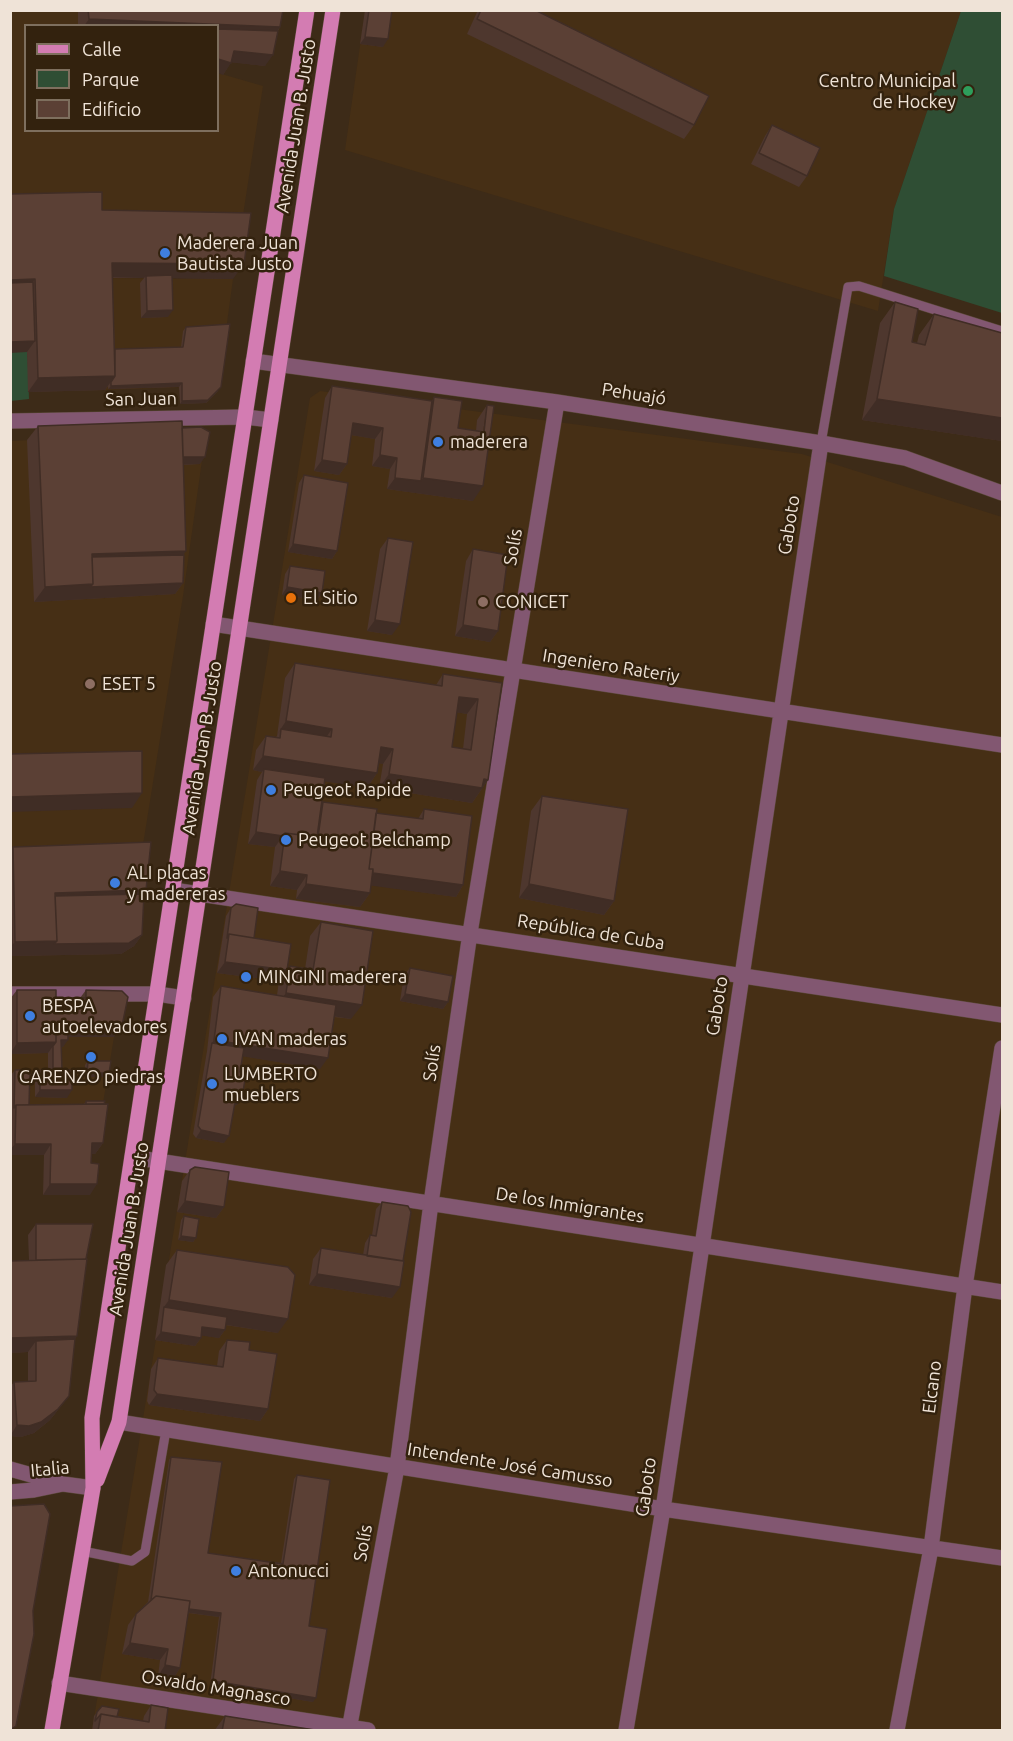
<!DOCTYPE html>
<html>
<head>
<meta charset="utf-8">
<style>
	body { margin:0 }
	#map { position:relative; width:1013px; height:1741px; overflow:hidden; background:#3d2b18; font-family:Ubuntu,sans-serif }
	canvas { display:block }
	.frame { position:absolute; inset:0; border:12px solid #efe3d7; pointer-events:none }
	.legend { position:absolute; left:24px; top:24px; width:195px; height:108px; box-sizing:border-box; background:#33220e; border:2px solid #7e6f5e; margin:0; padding:8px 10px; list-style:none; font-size:18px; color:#efe3d7 }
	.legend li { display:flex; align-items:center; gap:12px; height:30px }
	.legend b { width:30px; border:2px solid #7e6f5e }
</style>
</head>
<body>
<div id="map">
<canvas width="1013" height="1741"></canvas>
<div class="frame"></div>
<ul class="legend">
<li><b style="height:8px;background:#d37cb2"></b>Calle</li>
<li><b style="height:16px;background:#2f4e34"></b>Parque</li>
<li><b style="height:16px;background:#5b4035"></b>Edificio</li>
</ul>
</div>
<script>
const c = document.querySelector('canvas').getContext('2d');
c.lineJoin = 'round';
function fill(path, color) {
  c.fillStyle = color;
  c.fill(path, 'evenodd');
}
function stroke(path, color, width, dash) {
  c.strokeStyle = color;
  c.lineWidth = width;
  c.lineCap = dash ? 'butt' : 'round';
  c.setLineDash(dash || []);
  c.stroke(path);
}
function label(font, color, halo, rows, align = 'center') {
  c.font = font + ' Ubuntu,sans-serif';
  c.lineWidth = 5;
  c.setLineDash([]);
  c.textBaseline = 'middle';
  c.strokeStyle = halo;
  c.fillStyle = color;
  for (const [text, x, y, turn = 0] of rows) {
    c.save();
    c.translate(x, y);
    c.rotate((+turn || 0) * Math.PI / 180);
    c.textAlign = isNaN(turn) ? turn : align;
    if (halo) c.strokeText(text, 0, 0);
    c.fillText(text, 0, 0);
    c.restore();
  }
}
fill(new Path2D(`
	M11,11h264l-57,15h-192v104h192v-57l45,13 -22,142 -230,-19z
	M365,11h596l-67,198 -16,102 -533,-161z
	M102,278l131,1 -13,95 -12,12 -103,4z
	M320,391l482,63 200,63v1213h-910l218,-1332z
	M77,438l128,1 -22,157 -42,261 -130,5 -1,-421z
	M11,1001l103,36 -13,78 -90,1z`), '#462f15');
fill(new Path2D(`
	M961,11h41v302l-118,-37 10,-67z
	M23,208l6,191 -18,2v-192z`), '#2f4e34');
const service = new Path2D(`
	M821,443l27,-156 11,-1 143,45
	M82,1551l50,10 13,-9 21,-122`);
const minor = new Path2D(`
	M253,361l304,41 264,41 84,15 97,35
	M10,421l235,-4 26,3
	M213,624l789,121
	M173,890l829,125
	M10,994h147l27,4
	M132,1157l870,135
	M119,1422l544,87 339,49
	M10,1469l50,14
	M10,1492l24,-2 29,-6 30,4
	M59,1683l309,47
	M349,1730l48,-263 34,-264 39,-270 87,-531
	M626,1730l37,-221 158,-1066
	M897,1730l34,-182 34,-262 37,-238`);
const primary = new Path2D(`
	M97,1480l22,-58 214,-1412
	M52,1730l41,-242 -1,-70 215,-1408`);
stroke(service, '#594837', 10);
stroke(minor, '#594837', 16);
stroke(primary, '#594837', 16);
stroke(service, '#825771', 9);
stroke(minor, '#825771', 15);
stroke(primary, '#d37cb2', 15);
fill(new Path2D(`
	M78,10h205l-3,17 -2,4 -13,35 -34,-4 -8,13 -5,-49h-140z
	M365,10h27l-9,37 -23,-3z
	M478,10h57l159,115 -10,14 -217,-105z
	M772,125l35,51 -8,11 -48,-23 14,-28z
	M10,194l92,16 131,69 -61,-1 -4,39 -27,1 -1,-35 4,-5h-32l3,71 66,-2 2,-16 3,-4 32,64 -12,12 -26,1 -1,-17 -71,2v-3l-3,4 -77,2 -1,-40z
	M895,302l17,40 5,1 2,-8 15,-21 68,19v108l-140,-21 18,-97z
	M332,386l100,15 2,-4 24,31 18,3 1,-11 10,-15 -14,96 -86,-12 3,-20 -18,-3 3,-27 -24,-4 -4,29 -8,11 -25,-4 11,-73z
	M38,426l144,2 18,36 -16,1v90l-1,28 -8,11 -141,8 -7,-162z
	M304,475l33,76 -5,8 -44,-7 11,-69z
	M388,538l4,97 -25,-4 13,-82z
	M473,549l25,82 -8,11 -35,-6 11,-75z
	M290,566l32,27 -5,7 -35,-5 3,-21z
	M295,663l141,22 7,-11 59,9 -14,97 -16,23 -93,-15 4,-24 -4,-1 -2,10 -10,15 -42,-7 -4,24 2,-3 53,11 42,6 6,-10 39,76 -7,12 -85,-12 -1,8 -10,14 -64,-8 1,-9 -27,-4 5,-39 -27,-3 9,-64 5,-8 -9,-2 3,-20 10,-14 10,1 1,-1 8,-58zM456,712l11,2 -4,35 -11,-2z
	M542,796l72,105 -10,14 -85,-17 12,-87z
	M13,847l131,47 -2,41 -8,11 -13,8 -111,2v-105z
	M231,908l23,30 33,32 3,-4 15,3 5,-33 11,-14 30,97 -17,-2 -14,52 -77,-13 -6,49h-3l-10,38 -28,-5 -3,-4 14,-83 6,-54 8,-11 56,9 2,-14 -62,-8 9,-57z
	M410,968l38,34 -5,7 -43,-8 4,-26z
	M17,990l39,8h24l6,-8 28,47h-46l-5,10h-1v23l5,28 -32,-1v-20l5,-7h8v-17l-38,1v-55z
	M88,1061l18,16h-22l1,-12z
	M15,1070l14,35 55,-1 2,-3 17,42 -8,11h-4l-1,41h-47l1,-40h-34v-79z
	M190,1170l34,37 -8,11 -39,-6 5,-31z
	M382,1202l10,96 -83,-13 4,-26 8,-11 42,7 2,-12 5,-8h2l4,-26z
	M184,1216l12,22 -3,4 -15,-2 3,-20z
	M36,1224l50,35 -9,77 -2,3 -6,57 -19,24 -16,13 -13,4 -11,-1v-49l4,-5 14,-1v-29l-18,1v-92l19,-1 -1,-25z
	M177,1250l101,83 -53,-8v5l-6,8 -18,-3v3l-6,8 -40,-6 11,-75z
	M227,1340l22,10 19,59 -8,12 -111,-16 -2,-4 4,-32 7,-11 59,8 2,-15z
	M171,1457l37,96 73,10 13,-84 3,-4 12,151 4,76 -103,-17 9,-68 -31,-4 -8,55 -7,11 -15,-3 2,-16 -38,-6 6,-29 8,-11 12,-12 21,-142z
	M151,1705l15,26h-74l2,-15 3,-4 46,9 1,-5z
	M225,1716l96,15h-107z`), '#4e372e');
fill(new Path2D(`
	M89,19l191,8 -10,15 -52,-2v-14h-134z
	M365,37l23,2 -5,8 -23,-3z
	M234,51l39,4 -8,11 -38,-4z
	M218,59l13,4 -8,12 -5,-2z
	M112,263l132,1 -11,15 -87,-1v-2l-2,2 -42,-1z
	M35,279l-10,14 -15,1v-14z
	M173,310l-5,7 -27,1 6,-7z
	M35,341l-8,11 -17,1v-11z
	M115,376l-10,14 -77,2 10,-14z
	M182,383l-3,4 -71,2 3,-3z
	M221,387l-15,16 -26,1 2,-3z
	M877,399l125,19v23l-140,-21z
	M353,423l30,5 -8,11 -30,-5z
	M380,455l17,3 -7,11 -18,-3z
	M178,457h27l-5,7 -27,1z
	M322,460l25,4 -8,11 -25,-4z
	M395,478l26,3 2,-3 60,8 -10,15 -86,-12z
	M293,544l44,7 -5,8 -44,-7z
	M186,551l-10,15 -86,2 2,-14z
	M183,583l-8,11 -141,8 11,-15 48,-3z
	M287,587l35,6 -5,7 -35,-5z
	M375,620l25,4 -8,11 -25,-4z
	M463,625l35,6 -8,11 -35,-6z
	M459,697l19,2 -11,15 -19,-3z
	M286,721l46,8 -10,14 -41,-14 -5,7z
	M381,747l12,2 -10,15 -12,-2z
	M263,756l114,17 -10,15 -103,-16v-3l-2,3 -9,-2z
	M389,774l95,5 4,1 -16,23 -93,-15z
	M142,793l-10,15 -122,4v-15z
	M256,832l27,4 -8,11 -27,-3z
	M280,871l27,4 -10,15 -27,-4z
	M367,872l96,13 -7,12 -97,-13z
	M306,884l64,9 -10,14 -64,-8z
	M529,884l85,17 -10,14 -85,-17z
	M146,890l-10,15 -83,2 2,-14z
	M142,935l-8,11 -13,8 -111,2v-11h2l3,-3z
	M225,962l62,8 -8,11 -62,-8z
	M286,993l76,12 -11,14 -76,-12z
	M405,994l43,8 -5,7 -43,-8z
	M56,1026h66l-8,11h-61z
	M61,1040h7l-5,7h-7z
	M214,1040l114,18 -8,11 -110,-18 2,-8z
	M56,1042l-8,11 -38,1 7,-11z
	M87,1073h22l-3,4h-22z
	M40,1090h32l-5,8 -32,-1z
	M236,1097l6,1 -5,7h-6z
	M201,1130l28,6 -5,7 -28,-5z
	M92,1143h11l-8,11h-11z
	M15,1144h36l-7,11h-34v-5z
	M50,1184h47l-7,11h-47z
	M185,1201l39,6 -8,11 -39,-6z
	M181,1236l15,2 -3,4 -15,-2z
	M317,1274l83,13 -8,11 -83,-13z
	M169,1300l119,19 -10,14 -115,-18 1,-8z
	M202,1327l23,3 -6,8 -22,-3z
	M161,1332l40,6 -6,8 -40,-6z
	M77,1336l-10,14 -31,-9 -8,11 -18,1v-15z
	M157,1394l111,15 -8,12 -111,-16z
	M69,1396l-19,24 -16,13 -13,4 -11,-1 7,-11z
	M150,1603l71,10 -2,4 -71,-10z
	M130,1643l38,6 -8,11 -38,-6z
	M165,1665l15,3 -7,11 -15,-3z
	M213,1681l103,17 -3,4 -103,-17z`), '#402d25');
const building = new Path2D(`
	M88,10h195l-3,17 -191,-8z
	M369,10h23l-4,29 -23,-2z
	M481,10h54l174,86 -15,29 -217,-106z
	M218,29l60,2 -5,24 -39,-4 -3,12 -13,-4z
	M772,125l48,23 -13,28 -48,-23z
	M102,192v18l149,3 -7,51 -132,-1 3,113 -77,2 -3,-99 -25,1v-86z
	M172,275l1,35 -26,1 -1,-35z
	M33,282l2,59 -25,1v-59z
	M895,302l23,7 -6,33 13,3 9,-31 68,19v85l-125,-19z
	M230,324l-9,63 -13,13 -26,1v-18l-71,3v-4l4,-6v-27l68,-2 3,-20z
	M332,386l100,15 -11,80 -26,-3 2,-20 -17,-3 3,-27 -30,-5 -6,41 -25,-4z
	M434,397l28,4 -4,27 26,4 3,-27 7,1 -11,80 -60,-8z
	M182,421l4,130 -94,3 1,30 -48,3 -7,-161z
	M201,427l9,5 -5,25h-22l-1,-29z
	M304,475l44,8 -11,68 -44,-7z
	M388,538l25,4 -13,82 -25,-4z
	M473,549l35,6 -10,76 -35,-6z
	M184,555l-1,28 -93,4 3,-3 -1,-27z
	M290,566l35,5 -3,22 -35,-6z
	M295,663l147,23 1,-12 59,9 -14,97 -4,-1 -2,9 -93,-14 4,-25 -12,-2 -4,26 -114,-17 3,-20 14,2 1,-9 50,8 1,-8 -46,-8zM459,697l19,2 -7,51 -19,-3z
	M142,751v42l-132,4v-43z
	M264,769l61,9 -8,59 -32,-4 -2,3 -27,-4z
	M542,796l86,13 -14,92 -85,-17z
	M323,802l54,7 -8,60h4l-3,24 -64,-9 1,-9 -27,-4 5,-38 33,4z
	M424,809l48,7 -9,69 -90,-12v-4h-4l7,-56 47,6z
	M151,842l-5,48 -91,3 2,48 -42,1 -2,-95z
	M10,851l2,94h-2z
	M144,894l-2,41 -13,8 -75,1 3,-3 -2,-45z
	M236,904l22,4 -4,30 -25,-4 -2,4 4,-30z
	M321,922l52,9 -11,74 -76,-12 4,-27 23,4z
	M229,934l62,10 -4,26 -62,-8z
	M410,968l43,8 -5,26 -43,-8z
	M221,986l115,19 -8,53 -114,-18z
	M17,990h39v8h30v-8l36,1 6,6 -6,29h-66v16l-39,1z
	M56,1030h12v10h-7l1,30h10v20h-32v-20h13v-24l3,-4z
	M212,1043l32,5 -4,24 6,1 -4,25 -6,-1 -7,39 -28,-6 -3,-4z
	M88,1061h23l-2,12h-22z
	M15,1070h15l-1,35h-13l-2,3z
	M86,1101h19l-1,3h-18z
	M108,1104l-5,39h-11l-1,20 8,1 -2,20h-47l1,-40h-36l1,-39z
	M195,1167l34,5 -5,35 -39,-6 5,-31z
	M382,1202l26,4 3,6 -8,49 -36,-5 3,-21 6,1z
	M184,1216l15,3 -3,19 -15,-2z
	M36,1224h57l-7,35 -50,1z
	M321,1248l83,13 -4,26 -83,-13z
	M177,1250l111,17 7,8 -7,44 -119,-19z
	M87,1259l-10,77 -67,2v-77z
	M164,1307l63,10 -2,13 -23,-3 -1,11 -40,-6z
	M75,1339l-6,57 -11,13 -17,13 -12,4 -12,-1 -3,-43 22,-1v-40z
	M227,1340l23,2 -1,8 28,4 -9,55 -111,-15 -3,-4 4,-32 65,9z
	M171,1457l51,5 -14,91 75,11 14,-89 33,5 -21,146 18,3 -11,69 -103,-17 8,-68 -32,-4 1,-8 -34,-5 -5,4z
	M44,1504l6,10 -17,97 1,23 -18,92 -6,4v-224z
	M156,1596l34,5 -10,67 -15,-3 3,-16 -38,-6 6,-29z
	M151,1705l17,3 -3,23h-67l3,-17 48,8z
	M102,1706l17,3 -2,8 -16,-3 -6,7 2,-9z
	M225,1716l96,15h-99z`);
fill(building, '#5b4035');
stroke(building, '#402d25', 1.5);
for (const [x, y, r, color] of [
	[968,91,6,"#2e9e5b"],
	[165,253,6,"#3f7fe0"],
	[438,442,6,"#3f7fe0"],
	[291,598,6,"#e8710a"],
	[483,602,6,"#8d6e63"],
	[90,684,6,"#8d6e63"],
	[271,790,6,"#3f7fe0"],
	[286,840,6,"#3f7fe0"],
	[115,883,6,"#3f7fe0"],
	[246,977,6,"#3f7fe0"],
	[30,1016,6,"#3f7fe0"],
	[222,1039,6,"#3f7fe0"],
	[91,1057,6,"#3f7fe0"],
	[212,1084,6,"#3f7fe0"],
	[236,1571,6,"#3f7fe0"]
]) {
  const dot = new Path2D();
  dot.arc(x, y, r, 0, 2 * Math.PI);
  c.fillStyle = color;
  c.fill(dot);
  stroke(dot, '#33220e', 2);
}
label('18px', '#efe3d7', '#33220e', [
	["Centro Municipal",956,81,"right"],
	["de Hockey",956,102,"right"],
	["Maderera Juan",177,243],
	["Bautista Justo",177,264],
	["maderera",450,442],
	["El Sitio",303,598],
	["CONICET",495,602],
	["ESET 5",102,684],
	["Peugeot Rapide",283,790],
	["Peugeot Belchamp",298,840],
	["ALI placas",127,873],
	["y madereras",127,894],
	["MINGINI maderera",258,977],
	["BESPA",42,1006],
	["autoelevadores",42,1027],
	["IVAN maderas",234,1039],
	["LUMBERTO",224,1074],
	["mueblers",224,1095],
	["CARENZO piedras",91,1077,"center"],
	["Antonucci",248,1571]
], 'left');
label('18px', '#efe3d7', '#33220e', [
	["Avenida Juan B. Justo",296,126,-81],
	["Pehuajó",634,394,9],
	["San Juan",141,399,-1],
	["Gaboto",789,525,-81],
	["Solís",513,547,-80],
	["Ingeniero Rateriy",611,666,9],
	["Avenida Juan B. Justo",202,748,-81],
	["República de Cuba",591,932,9],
	["Gaboto",717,1006,-81],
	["Solís",432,1063,-82],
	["De los Inmigrantes",570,1205,9],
	["Avenida Juan B. Justo",129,1229,-81],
	["Elcano",932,1387,-83],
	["Intendente José Camusso",510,1465,9],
	["Italia",50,1469,-5],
	["Gaboto",646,1487,-82],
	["Solís",363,1543,-80],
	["Osvaldo Magnasco",216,1688,9]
]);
</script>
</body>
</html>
